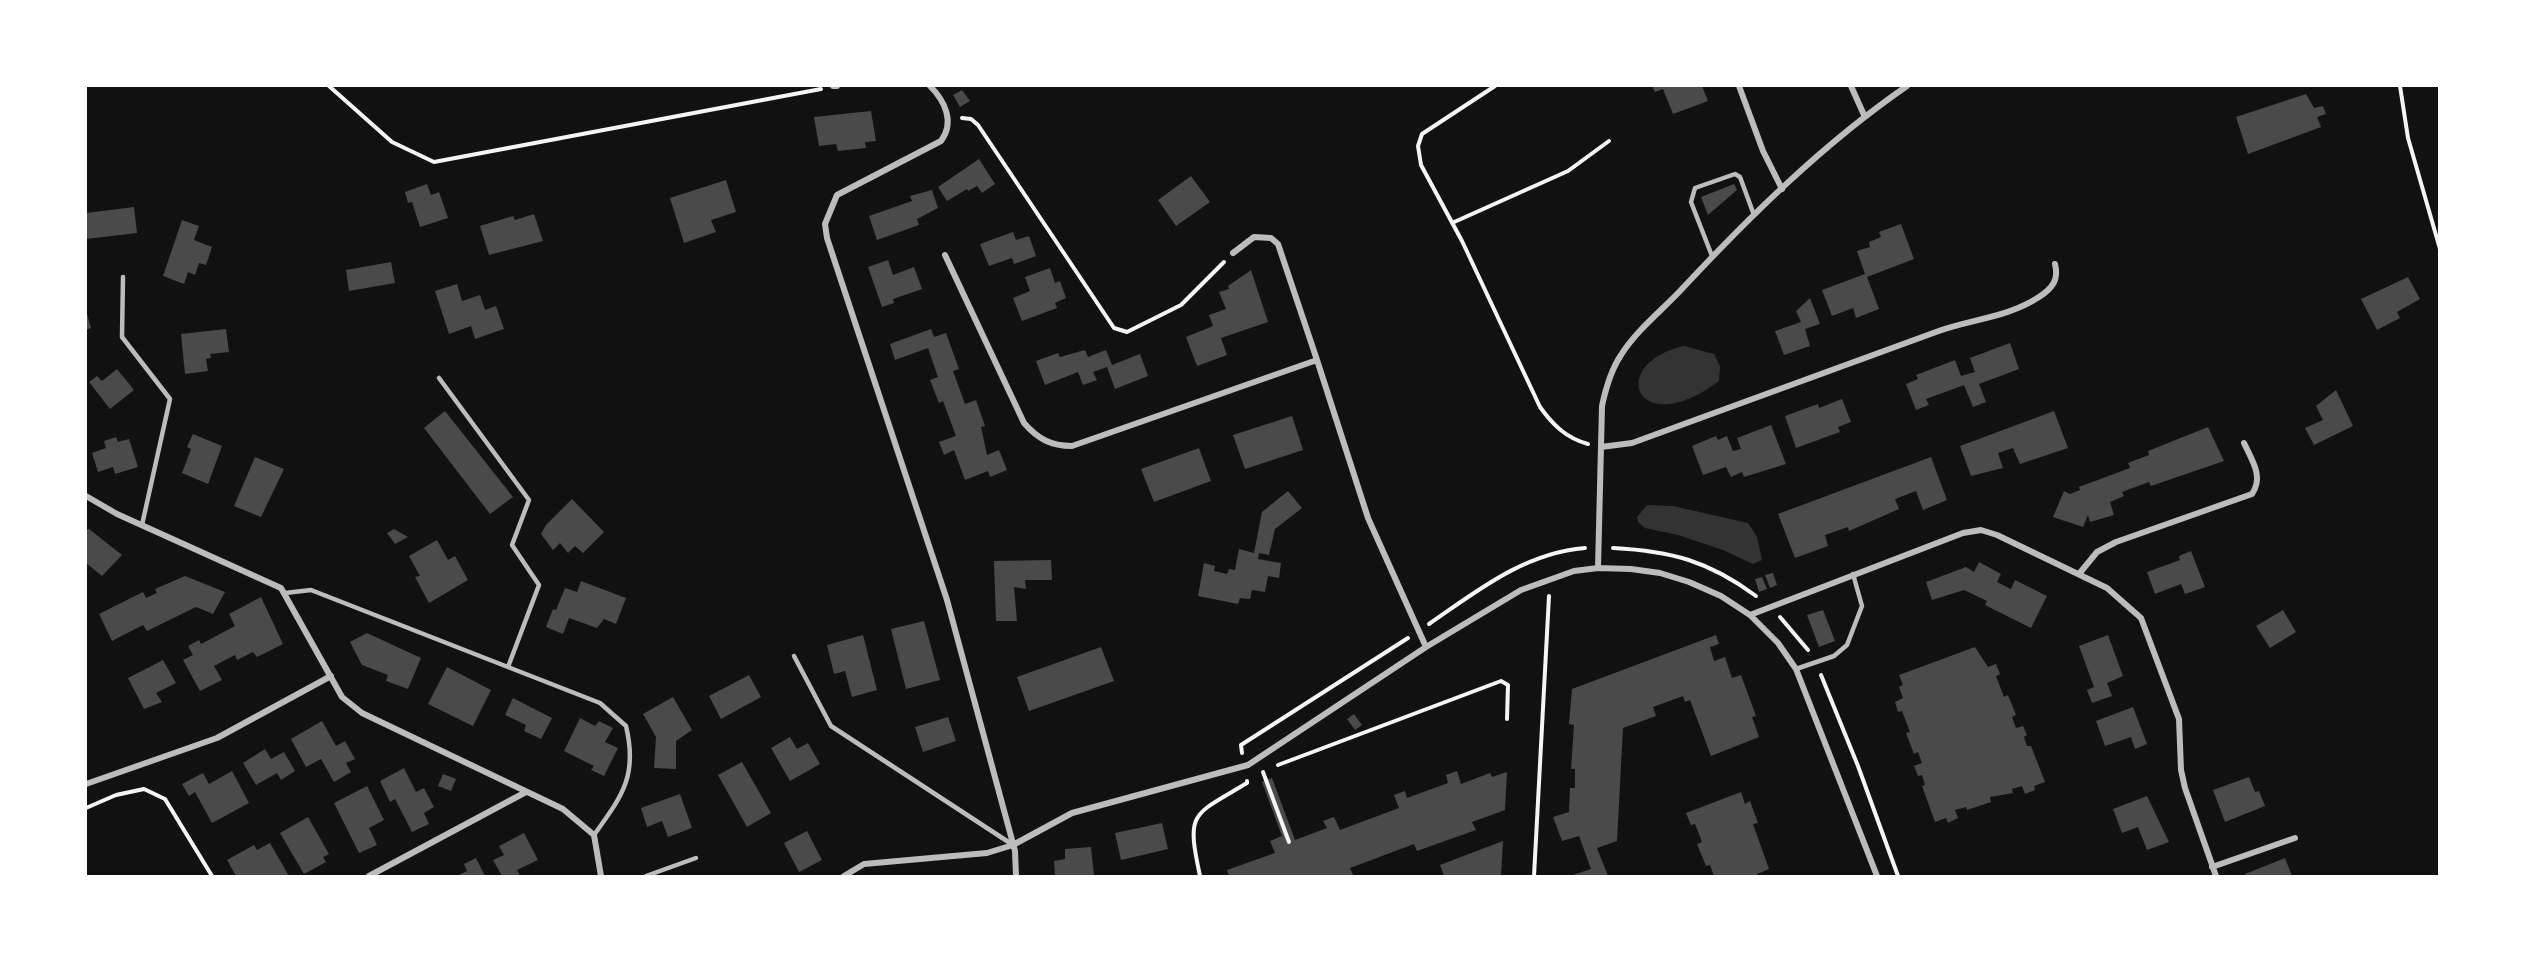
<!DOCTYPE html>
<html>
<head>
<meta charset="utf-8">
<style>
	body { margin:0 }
	#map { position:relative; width:2525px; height:962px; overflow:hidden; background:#111; font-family:Inter,sans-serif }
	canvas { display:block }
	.frame { position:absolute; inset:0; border:87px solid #fff; pointer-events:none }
</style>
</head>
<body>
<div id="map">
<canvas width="2525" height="962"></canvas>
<div class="frame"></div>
</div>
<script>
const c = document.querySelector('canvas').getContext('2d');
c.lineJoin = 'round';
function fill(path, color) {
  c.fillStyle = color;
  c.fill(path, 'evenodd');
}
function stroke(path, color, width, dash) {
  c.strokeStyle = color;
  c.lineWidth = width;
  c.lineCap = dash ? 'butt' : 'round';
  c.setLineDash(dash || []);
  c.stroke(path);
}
fill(new Path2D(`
	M1684,346l30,8 6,12 -1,15c-82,62 -114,-17 -35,-35z
	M1647,505l26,1 75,17 9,14 5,23 -9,4 -30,-14 -45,-15 -33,-7 -7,-6 -1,-5z`), '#333');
fill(new Path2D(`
	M1652,86h50l6,15 -35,13 -10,-25 -8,3z
	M962,90l8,11 -10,6 -7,-12z
	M2306,94l8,14 9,-2 3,8 -9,3 4,10 -73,27 -12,-37z
	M871,111l5,30 -11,1 1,6 -28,3 -2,-7 -17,2 -5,-29z
	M979,159l16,25 -13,9 -5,-7 -9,5 -1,-2 -20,12 -9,-14z
	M1191,176l19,26 -34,24 -18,-26z
	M726,180l10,32 -25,8 5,12 -32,11 -14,-45z
	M427,184l4,11 8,-3 9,26 -28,9 -8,-25 -4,1 -3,-11z
	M1734,184l3,6 -29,25 -7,-18z
	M932,190l6,18 -21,11 2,6 -42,15 -8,-24 43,-15 -2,-5z
	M134,207l3,26 -51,6v-26z
	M534,214l9,27 -54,14 -9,-29 33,-10 2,4z
	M182,220l17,6 -5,14 18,7 -6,18 -7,-2 -4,12 -7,-3 -4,12 -21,-8z
	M1901,224l13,35 -47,18 12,32 -23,9 -3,-10 -21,8 -10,-26 43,-16 -8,-23 13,-4 -1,-5 12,-5 -2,-5z
	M1013,232l3,8 13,-4 7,20 -22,8 -2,-6 -23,8 -9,-22z
	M888,260l5,15 21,-8 8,22 -29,10 1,4 -12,4 -14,-40z
	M391,262l4,21 -46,8 -3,-21z
	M1050,268l5,15 5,-2 6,17 -11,5 2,5 -35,13 -9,-23 17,-7 -5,-14z
	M1251,270l17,52 -47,16 6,17 -30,11 -11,-29 27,-11 -4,-11 17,-6 -7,-17 10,-3 -1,-3z
	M2408,277l12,22 -23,13 3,6 -23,12 -16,-31z
	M457,284l5,17 18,-6 5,15 11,-4 8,23 -29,10 -4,-13 -22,8 -14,-43z
	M1810,298l10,26 -15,5 5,17 -26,9 -9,-24 26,-9 -5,-11z
	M86,311l5,17 -5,2z
	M226,329l3,23 -19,2 1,4 -5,1 2,12 -23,3 -4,-40z
	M931,329l3,8 12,-4 13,36 -6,2 12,33 11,-4 9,26 -4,1 6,28 12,-5 8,20 -17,7 -2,-6 -23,9 -11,-30 -10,5 -5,-13 17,-6 -13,-35 -4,2 -9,-23 8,-3 -10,-29 -33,12 -5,-16z
	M2010,343l9,26 -40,15 7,18 -13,5 -9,-22 -38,14 3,6 -13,5 -10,-26 12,-5 -2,-4 39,-15 6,16 14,-4 -5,-14z
	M1085,350l3,7 18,-7 6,15 28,-11 8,22 -33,13 -8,-22 -14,5 4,8 -14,5 -5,-13 -33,13 -9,-24 22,-8 2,4z
	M117,369l17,21 -24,19 -21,-27 8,-6 5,5z
	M2336,390l17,36 -39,19 -9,-17 18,-8 -7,-14z
	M1842,399l9,23 -13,5 2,5 -44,16 -11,-32 33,-12 1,4z
	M445,411l68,86 -23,17 -66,-86z
	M2054,411l14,37 -48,16 -7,-16 -15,5 5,15 -32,8 -11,-30z
	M1292,416l11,34 -58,19 -12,-34z
	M1771,425l15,39 -42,13 -2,-5 -11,5 -5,-10 -23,8 -11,-29 24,-10 2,4 9,-4 6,15 8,-2 -4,-11z
	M2208,427l16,34 -73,25 -2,-4 -27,10 2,4 -14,6 4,13 -24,7 -2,-7 -5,12 -30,-10 11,-26 6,3 10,-4 -1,-3 51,-19 -2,-5 21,-8 -1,-4z
	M193,434l29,12 -14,38 -26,-11 9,-24 -4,-2z
	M116,437l2,5 11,-3 9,28 -23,7 -2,-7 -15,5 -6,-19 14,-5 -2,-7z
	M1199,448l12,33 -57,21 -13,-33z
	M255,457l29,12 -23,48 -27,-11z
	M1931,457l16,43 -24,10 -7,-19 -21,8 4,10 -50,22 -1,-4 -23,8 3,11 -33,12 -17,-44z
	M1288,491l14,17 -27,21 -6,26 -10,-2 -1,6 23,4 -2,15 -11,-2 -3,16 -13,-2 -2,9 -10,-1 -2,6 -40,-8 6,-33 11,3 -1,5 13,3 2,-5 6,1 4,-21 15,4 8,-41z
	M572,499l32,33 -21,21 -8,-7 -7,7 -8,-10 -7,7 -12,-16 5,-9z
	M89,529l33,26 -20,21 -16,-13v-33z
	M394,529l14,8 -13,7 -8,-11z
	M437,540l11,20 7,-4 13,24 -39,23 -14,-26 5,-1 -11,-20z
	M2191,551l14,36 -20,7 -4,-10 -26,10 -8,-22 33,-12 -1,-4z
	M1051,560l1,20h-27l1,9 -12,-2 3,34h-21l-2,-60z
	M1979,562l22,12 -4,8 14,7 4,-9 32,16 -16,32 -46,-23 2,-4 -23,-11 -32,10 -6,-18 40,-15 8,5z
	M1773,573l4,12 -7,3 -5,-13z
	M185,576l40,16 -12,22 -17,-7 -49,24 -4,-6 -31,16 -13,-27 44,-22 3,6 11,-5 -2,-4z
	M1762,577l5,12 -8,3 -4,-13z
	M581,581l45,17 -10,26 -12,-5 -7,9 -28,-10 -6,16 -17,-7 7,-18 3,1 9,-22 12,4z
	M261,597l22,47 -26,13 -4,-5 -16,8 -2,-5 -21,11 8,14 -22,11 -17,-31 10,-5 -5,-9 11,-6 2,4 34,-18 -6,-12z
	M1823,610l12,31 -16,6 -12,-32z
	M2283,610l13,22 -26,16 -14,-22z
	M924,621l16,59 -34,9 -15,-60z
	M367,633l54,25 -13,31 -22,-8 2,-6 -26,-10 -12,-23z
	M863,635l14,55 -25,7 -7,-26 -11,3 -7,-29z
	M1716,635l3,9 -9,3 4,14 11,-4 7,21 9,-3 15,41 -4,1 7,20 -48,19 -21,-56 -5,2 -2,-6 -30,11 3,9 -33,12 -6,113 -20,7 11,28h-38l21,-7 -12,-33 -17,5 -9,-24 16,-5 1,-24h5v-19h-4l3,-44 -5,-1 3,-35z
	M2108,635l15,41 -16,7 5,13 -20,7 -5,-13 7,-3 -15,-41z
	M1101,647l13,34 -85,30 -12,-34z
	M1975,647l13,20 8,-3 4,10 -4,2 8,21 4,-2 8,20 -4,2 4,11 7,-2 4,9 -3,2 3,9h4l14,36 -11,4 1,4 -10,4 -3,-8 -10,3 1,4 -23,4 1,5 -24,8 -1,-3 -11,3 3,8 -10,5 -2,-5 -11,4 -13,-36 3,-1 -3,-10 -4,1 -4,-10 8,-3 -4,-11 -4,2 -8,-21 4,-1 -8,-21 -4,1 -3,-10 8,-4 -4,-11 4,-2 -4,-10z
	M163,660l13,23 -20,10 6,9 -18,7 -16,-31z
	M447,667l44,23 -18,36 -45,-22z
	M749,675l12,22 -40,22 -12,-23z
	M673,697l19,33 -16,11v28l-22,-1 2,-31 -13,-23z
	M513,698l39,20 -11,21 -17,-8 2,-6 -21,-10z
	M2133,707l14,37 -12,5 -4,-12 -26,9 -9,-25z
	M1354,714l8,11 -7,5 -8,-11z
	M948,717l8,24 -33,11 -8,-25z
	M580,718l15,8 4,-5 14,7 -8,14 13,6 -14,28 -13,-6 3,-4 -30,-15z
	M322,721l14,25 9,-5 10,18 -9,4 5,9 -17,10 -13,-23 -15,8 -15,-28z
	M790,737l7,12 11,-6 12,21 -30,17 -19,-33z
	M265,749l6,10 13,-7 11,19 -14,9 -4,-7 -21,12 -13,-22z
	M742,762l29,51 -24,14 -29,-52z
	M404,768l12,24 8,-4 10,19 -10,6 5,11 -17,8 -17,-33 -5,3 -10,-21z
	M232,771l17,32 -37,20 -17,-31 -6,4 -7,-12 21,-11 6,11z
	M1457,771l4,13 29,-11 2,4 15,-5 -2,38 -33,12 4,8 -59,21 -3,-7 -64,24 3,7 -4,1h-120l-2,-6 48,-17 -5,-12 12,-5 -20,-54 4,-2 6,-2 23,62 32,-12 -4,-7 11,-4 6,13 59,-22 -5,-13 11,-4 2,7 41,-15 -2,-8z
	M443,774l13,5 -5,12 -13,-5z
	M2249,777l6,15 4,-1 6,15 -40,16 -12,-32z
	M367,786l17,34 -15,8 8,17 -18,8 -25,-50z
	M1741,792l4,12 5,-3 8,22 -5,1 16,45 -12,5 1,2h-44l-4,-11 -4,1 -9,-22 5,-2 -7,-18 -4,1 -5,-12z
	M680,794l12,34 -24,9 -6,-16 -15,6 -6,-19z
	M2147,796l22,46 -22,8 -9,-23 -16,6 -9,-24z
	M308,817l21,37 -6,3 3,5 -22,12 -24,-41z
	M1162,823l6,26 -47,11 -6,-27z
	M807,831l15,29 -23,12 -15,-29z
	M524,833l14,27 -21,10 3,6h-18l-9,-16 11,-5 -5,-9z
	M1503,841l-2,35h-57l-4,-11z
	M270,843l19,33h-53l-9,-16 27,-15 3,5z
	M1091,847l3,29h-39l-1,-15 11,-2v-10z
	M476,858l9,18h-28l10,-5 -3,-7z
	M2285,858l7,18h-46l-1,-2z`), '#4a4a4a');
stroke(new Path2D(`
	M329,86l63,56 42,20 387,-73
	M1495,86l-73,48 -4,12 3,19 41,76 78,166c13,18 26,31 48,37
	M2400,86l8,52 32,111
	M962,118l9,1 7,6 136,203 13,4 54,-27 43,-43
	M1452,223l116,-52 41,-30
	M1613,548c58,3 96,13 143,48
	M1780,617l28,33
	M1429,624c48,-33 95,-71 156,-76
	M1821,675l37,91 40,110
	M1242,753l-1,-8 167,-107
	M1278,765l223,-84 7,4 -1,34
	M1263,772l26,70
	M86,808l30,-13 28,-6 21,10 47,77
	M1200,876c-14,-65 -8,-60 47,-93v-2
	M1534,876l15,-280`), '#f5f5f5', 4);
stroke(new Path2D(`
	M1712,256l-21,-54 4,-14 40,-14 5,3 14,38
	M123,277l-1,60 48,62 -28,126
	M439,378l90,122 -17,45 27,40 -31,82
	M285,593l26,-3 289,113 26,23c12,50 -4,70 -32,109
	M794,656l37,70 182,119
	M1796,669l38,-13 13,-11 15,-39 -9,-32
	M646,876l50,-18`), '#bcbcbc', 4.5);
stroke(new Path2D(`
	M833,86h4
	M930,86c15,15 25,36 11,55l-104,54 -12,29 2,14 120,362 68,251 1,25
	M1739,86l24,65 19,38
	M1851,86l13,29
	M1233,253l21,-16 17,1 7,6 39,116
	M945,255l79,168c14,16 27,23 48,23l245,-86 51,158 58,129
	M1601,447l31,-4c101,-37 203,-74 304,-111 35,-13 71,-14 103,-35 14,-9 20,-18 16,-33
	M86,496l31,18 164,74 61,109 20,16 201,96 31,26 7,41
	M1598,568l4,-162c4,-19 9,-36 19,-51 15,-24 40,-44 59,-64 70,-75 143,-147 227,-205
	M2079,574l18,-22 19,-10 136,-48c12,-17 0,-34 -8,-51
	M1750,615l213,-82 18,-3 16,5 110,53 34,30 38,101 2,51 4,18 31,88
	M86,784l131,-46 114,-62
	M2212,867l83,-29
	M369,876l157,-84
	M844,876l20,-12 123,-11 26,-8 59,-32 176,-48 178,-118 95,-57 53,-19 24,-3 33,1 29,4 29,9 32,14 29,19 28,28 18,26 81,207`), '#bcbcbc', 6);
</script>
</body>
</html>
